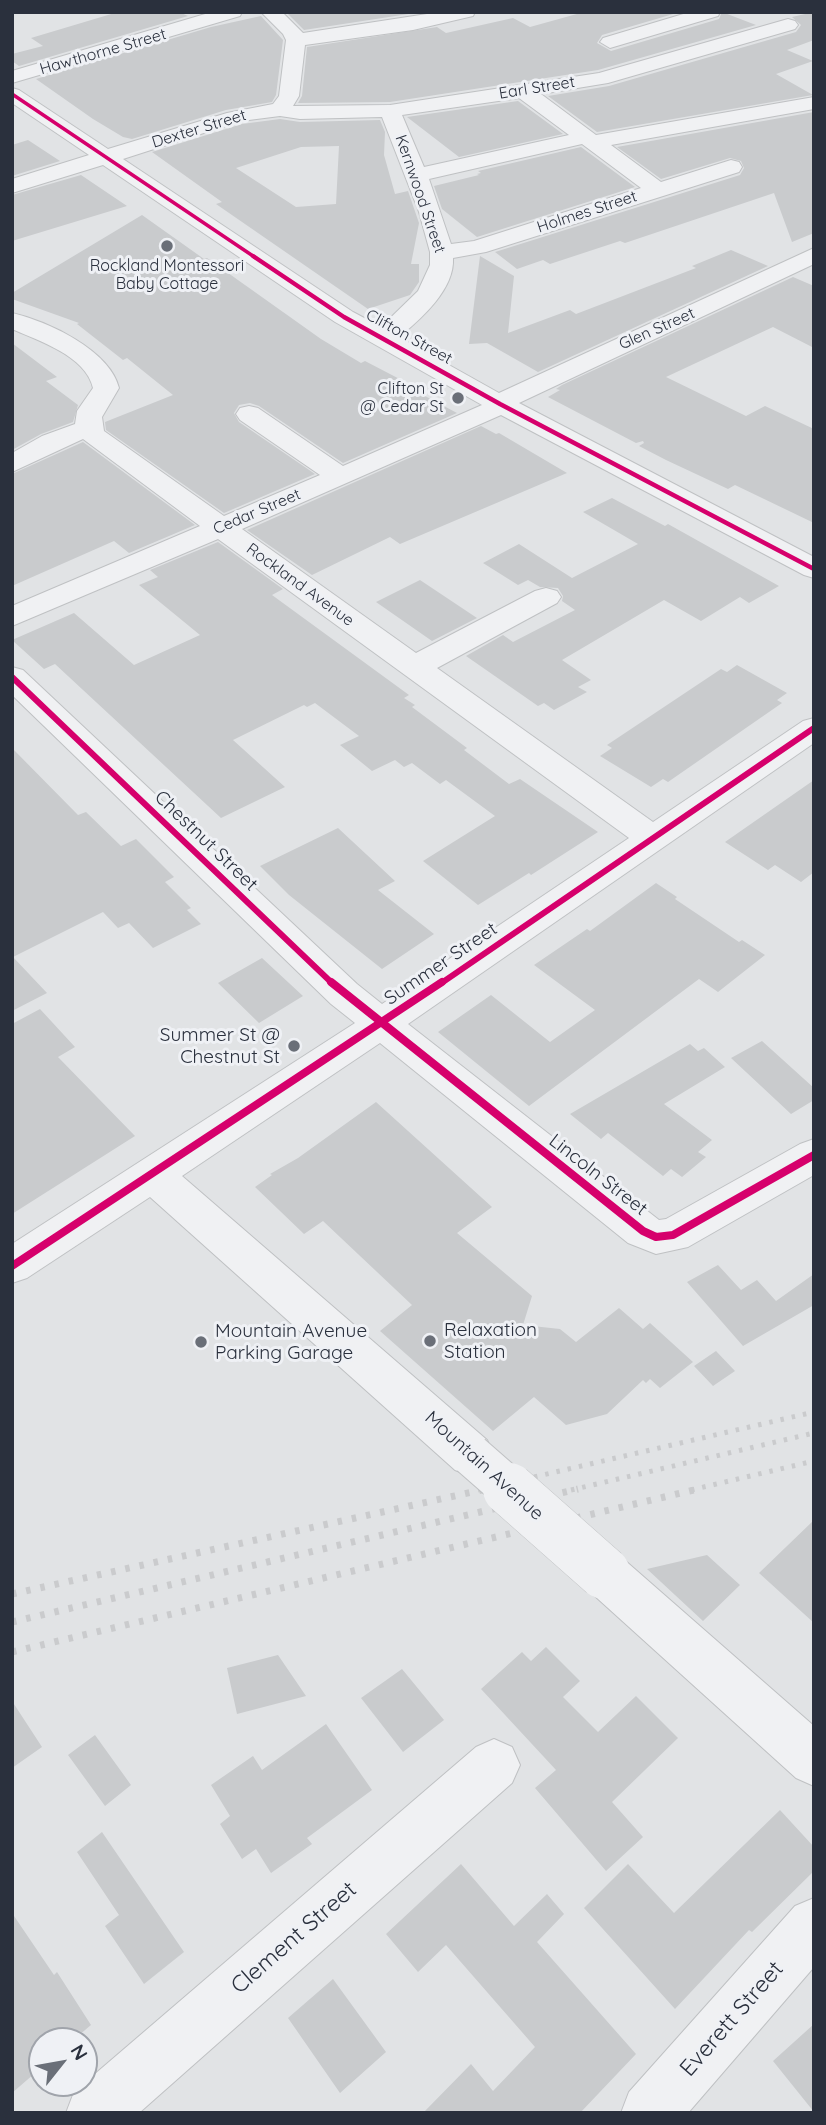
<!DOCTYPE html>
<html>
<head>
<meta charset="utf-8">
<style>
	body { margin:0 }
	#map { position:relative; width:826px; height:2125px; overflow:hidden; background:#e1e3e5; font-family:Quicksand,sans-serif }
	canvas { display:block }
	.frame { position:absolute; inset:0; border:14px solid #2a303d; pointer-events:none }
	.north { position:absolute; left:28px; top:2027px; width:70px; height:70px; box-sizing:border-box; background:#eff1f5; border:2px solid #a0a4ab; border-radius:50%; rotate:59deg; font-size:19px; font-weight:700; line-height:28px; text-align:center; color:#2a303d }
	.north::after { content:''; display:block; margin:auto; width:24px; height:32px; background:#6a6f78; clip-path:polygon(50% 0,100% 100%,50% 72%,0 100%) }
</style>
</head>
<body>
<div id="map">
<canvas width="826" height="2125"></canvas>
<div class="frame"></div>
<div class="north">N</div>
</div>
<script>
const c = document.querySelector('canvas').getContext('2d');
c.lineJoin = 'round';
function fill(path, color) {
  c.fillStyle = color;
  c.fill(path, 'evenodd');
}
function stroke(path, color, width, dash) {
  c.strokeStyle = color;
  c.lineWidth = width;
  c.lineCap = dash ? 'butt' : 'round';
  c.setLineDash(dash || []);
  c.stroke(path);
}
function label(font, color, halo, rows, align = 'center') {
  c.font = font + ' Quicksand,sans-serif';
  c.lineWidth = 6;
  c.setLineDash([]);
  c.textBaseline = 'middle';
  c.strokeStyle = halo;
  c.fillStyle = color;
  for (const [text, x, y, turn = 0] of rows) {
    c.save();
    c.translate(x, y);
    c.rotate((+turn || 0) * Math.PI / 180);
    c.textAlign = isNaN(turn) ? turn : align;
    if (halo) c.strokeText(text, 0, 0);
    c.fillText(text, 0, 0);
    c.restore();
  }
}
fill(new Path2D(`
	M118,12h61l9,4 -169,50 -7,-5v-7l31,-8 -12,-8z
	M286,12h128l1,1 -111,17z
	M584,12h96l-78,23 -5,8 14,8 108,-32 3,-7 34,13 -158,45 -208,32 -92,1 4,-7 5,-49 130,-20 9,6 67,-15 17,9z
	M814,12v28l-27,10 26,11 -37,13 37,21 -216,37 -49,-36 61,-10 187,-54 5,-7 -9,-8z
	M261,16l22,24 -7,55 -4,7 -46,8 -94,29 -9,-2 -30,-18 -57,-40 175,-52z
	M518,101l45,33 -104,23 -52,-40z
	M814,112v121l-22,9 -18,-49 -149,50 -5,-2 -70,23 -7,-4 -26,9 -22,-17 245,-77 4,-7 -3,-7 -11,-3 -69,21 -44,-32z
	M280,119l20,3 80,-2 5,12 -1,23 11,39 13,-3 11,32 -8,41h8v18l-9,13 -42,14 -152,-105 6,-2 -70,-50 90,-28zM339,146l-3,58 -40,3 -60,-39 65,-21z
	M28,140l32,21 -48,15v-31z
	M581,147l54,40 -158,50 -35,-28 -8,-23 45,-11 -2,-1 4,-1 -3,-2z
	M81,175l46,31 -115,35v-46z
	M142,215l62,44 3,-1 114,81 40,24 4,-2 48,25 -3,2 47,25 -114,50 -84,-57 -9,-3 -11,2 -5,8 5,9 76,52 -91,39 -118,-83 -1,-8 68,-27 -46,-37 -4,2 -46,-36 2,-1 -67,-24v-6z
	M731,250l37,16 -230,106 -51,-29 -18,1 11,-88 34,20 -6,57 62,-23 6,4 120,-46 -4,-2z
	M793,277l21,9v62l-41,-21 -107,50 80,39 19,-10 49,23v94l-79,-38 -7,4 -62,-29 -27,-14 5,-3 -1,-2 -7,2 -88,-46 12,-7 -4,-1 6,-4z
	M12,343l45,34 -11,4 32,24 -5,17 -32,12 -29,16z
	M481,426l15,8 3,-1 68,40 -167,71 -10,-7 -78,38 -65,-45z
	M83,442l112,83 -66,28 -15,-12 -102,45v-112z
	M612,498l53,28 3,-2 111,62 -30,17 -9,-6 -39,24 -37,-21 -102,60 29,20 -13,7 9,5 -33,18 -10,-7 -6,3 -72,-50 37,-21 10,7 62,-32 -13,-9 1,-5 -5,-8 -18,-1 -12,-7 -10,5 -35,-22 36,-19 53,34 66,-34 -55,-32z
	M218,542l65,47 -11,6 137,100 -5,3 11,7 -3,2 55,41 -3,2 45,34 11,-5 78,53 -67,43 -2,-2 -51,32 -55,-44 72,-45 -49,-36 -6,4 -28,-21 -8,4 -9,-7 -23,11 -32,-26 19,-9 -44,-33 -8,4 -3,-2 -71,35 52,47 -64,31 -166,-154 -11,5 -32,-29 62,-27 60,52 66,-30 -61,-50 19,-8 -8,-7z
	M420,580l57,38 -45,23 -56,-39z
	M737,665l50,28 -10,7 5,3 -114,79 -5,-3 -12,8 -51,-31 12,-8 -5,-3 114,-76 6,3z
	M12,748l66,67 8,-3 35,34 15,-7 38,38 -9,5 26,26 -4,2 14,14 -48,24 -24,-25 -11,5 -15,-16 -90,45 34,36 -35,18z
	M814,780v92l-13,10 -26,-17 -7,5 -43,-28z
	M338,828l57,53 -17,9 56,44 -52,35 -93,-74 -29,-29z
	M656,883l21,14 -2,2 64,43 3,-2 23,15 -47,37 -19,-13 -170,127 -91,-74 53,-37 59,47 45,-32 -61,-45 53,-36 3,2z
	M262,958l41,38 -44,27 -41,-40z
	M40,1009l35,38 -17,10 77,79 -123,78v-190z
	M762,1041l52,47v12l-23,14 -60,-56z
	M690,1044l8,7 6,-3 21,19 -61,37 48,36 -14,12 8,5 -24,20 -11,-8 -8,7 -55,-43 -7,6 -31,-25z
	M376,1102l116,105 -35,26 75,63 -9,29 37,4 16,13 43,-34 24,21 7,-6 43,39 -33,26 -10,-9 -4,4 -3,-3 -36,34 -41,11 -32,-28 -41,34 -113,-100 32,-26 -89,-84 -19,13 -49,-47 17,-12 -2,-1 28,-16z
	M718,1265l23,25 16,-10 19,21 38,-27v31l-71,41 -56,-64z
	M716,1351l19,20 -22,15 -19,-20z
	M814,1520v103l-55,-50z
	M707,1555l33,30 -37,36 -56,-52z
	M546,1647l34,34 -17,16 35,35 38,-36 42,42 -66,64 31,35 -37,34 -71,-83 21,-18 -75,-81 41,-37 9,9z
	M278,1655l28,41 -69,18 -10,-46z
	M402,1669l42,51 -41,32 -42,-54z
	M12,1701l30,46 -30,21z
	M326,1724l46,66 -65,48 5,6 -41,29 -15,-24 -14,10 -22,-35 10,-8 -19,-31 42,-29 9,14z
	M95,1735l36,50 -26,21 -37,-51z
	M780,1810l34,37v24l-62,61 -3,-2 -74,79 -91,-101 44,-44 46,49z
	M102,1832l82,120 -40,32 -39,-58 14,-11 -42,-63z
	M461,1864l53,62 33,-32 17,20 -27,28 99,112 -56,59h-157l48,-49 22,27 42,-44 -89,-102 -28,27 -32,-38z
	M12,1913l42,62 3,-3 34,53 -19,16h-30v26l-30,26z
	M333,1979l53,73 -46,41 -52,-75z
	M814,2024v88l-41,-51z`), '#c9cbcd');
const minor = new Path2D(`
	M212,12h30l-2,4 -228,67v-12z
	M261,12h21l21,21 137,-21h35l-2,4 -60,14 -108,15 -6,51 -6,10 97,-1 209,-32 189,-54 7,2 3,4 -3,4 -187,54 -67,11 55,41 218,-38v12l-203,36 50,37 70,-22 8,2 3,5 -3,5 -253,80 -33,6c2,31 -32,61 -54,79l100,56 315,-145v16l-295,139 295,154v21l-10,-3 -303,-160 -259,114 174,124 119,-62 11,-3 11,3 4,6 -4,6 -120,65 216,154 150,-101 11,-3v25l-406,281 251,196 7,-1 134,-75 14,-5v36l-126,72 -32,7 -28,-11 -248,-200 -198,133 305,264 7,15 -7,15 -16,6 -16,-6 -305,-273 -123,81 -15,5v-39l343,-221 -24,-19 -319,-309v-28l11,3 334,314 25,20 247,-166 -411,-299 -206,87v-20l188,-80 -117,-87 -71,33v-19l30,-17 33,-12 2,-13 16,-23c-7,-32 -54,-47 -81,-59v-16c35,8 98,37 107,75l-17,29 2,14 120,85 96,-41 -80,-55 -4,-6 4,-6 9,-2 9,2 85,58 139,-61 -147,-83 -232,-157 -91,28v-14l77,-24 -77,-52v-15l7,2 89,59 119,-36 46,-9 6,-8 7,-56 -3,-6zM519,98l50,37 -145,32 -22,-52zM280,116l20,3 82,-2 37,95 11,40v13l-12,26 -37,36 -28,-15 -230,-153 118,-38zM582,144l59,44 -167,53 -23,3 -22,-65z
	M690,12h30l-2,4 -108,32 -10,-6 3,-4z
	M604,1550l17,7 193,169v60l-18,-8 -209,-189 -7,-16 7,-16z
	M494,1739l18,8 8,18 -8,18 -373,330h-73l8,-21 402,-345z
	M814,1898v69l-126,146h-67l8,-21 166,-186z`);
stroke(minor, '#bfc1c3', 2);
fill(minor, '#f0f1f3');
stroke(new Path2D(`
	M478,1490l336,-78
	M571,1490l243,-57
	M691,1490l123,-29`), '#cacbcd', 5, [3.5, 8]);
stroke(new Path2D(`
	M12,1594l474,-105
	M12,1622l566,-133
	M12,1652l686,-163`), '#cacbcd', 7, [4.5, 10]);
const minorBridgeFar1 = new Path2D(`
	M471,1455l40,35`);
const minorBridge = new Path2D(`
	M509,1489l95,84`);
stroke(minorBridgeFar1, '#bfc1c3', 43, []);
stroke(minorBridge, '#bfc1c3', 53, []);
stroke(minorBridgeFar1, '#f0f1f3', 41);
stroke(minorBridge, '#f0f1f3', 52);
stroke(new Path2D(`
	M12,94l244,164`), '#d6006c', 3.5);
stroke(new Path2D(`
	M253,256l91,61 156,87 314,165`), '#d6006c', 4.5);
stroke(new Path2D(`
	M12,677l321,307
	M440,984l374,-256`), '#d6006c', 6);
stroke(new Path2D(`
	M331,982l312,249 13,6 17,-2 141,-80
	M12,1266l430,-284`), '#d6006c', 8);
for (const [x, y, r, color] of [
	[167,246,7,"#6a6f78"],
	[458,398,7,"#6a6f78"],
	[294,1046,7,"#6a6f78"],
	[430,1341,7,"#6a6f78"],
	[201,1342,7,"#6a6f78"]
]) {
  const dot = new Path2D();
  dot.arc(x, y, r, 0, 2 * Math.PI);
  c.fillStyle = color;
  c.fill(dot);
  stroke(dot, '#eff1f5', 2.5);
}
label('16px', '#2a303d', '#eff1f5', [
	["Hawthorne Street",103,52,-16],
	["Earl Street",537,88,-9],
	["Dexter Street",199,129,-17],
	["Kernwood Street",420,194,71],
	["Holmes Street",587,212,-18],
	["Glen Street",657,329,-24],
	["Clifton Street",409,337,29],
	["Cedar Street",257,512,-23],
	["Rockland Avenue",300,585,36]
]);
label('16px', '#2a303d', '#eff1f5', [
	["Rockland Montessori",167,266],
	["Baby Cottage",167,284],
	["Clifton St",444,389,"right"],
	["@ Cedar St",444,407,"right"]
]);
label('19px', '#2a303d', '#eff1f5', [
	["Chestnut Street",206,841,44],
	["Summer Street",441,964,-34],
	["Lincoln Street",598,1175,38],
	["Mountain Avenue",484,1466,42]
]);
label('19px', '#2a303d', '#eff1f5', [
	["Summer St @",280,1035,"right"],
	["Chestnut St",280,1057,"right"],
	["Relaxation",444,1330],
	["Station",444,1352],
	["Mountain Avenue",215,1331],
	["Parking Garage",215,1353]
], 'left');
label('23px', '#2a303d', '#eff1f5', [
	["Clement Street",294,1938,-41],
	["Everett Street",732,2019,-49]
]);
</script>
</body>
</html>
